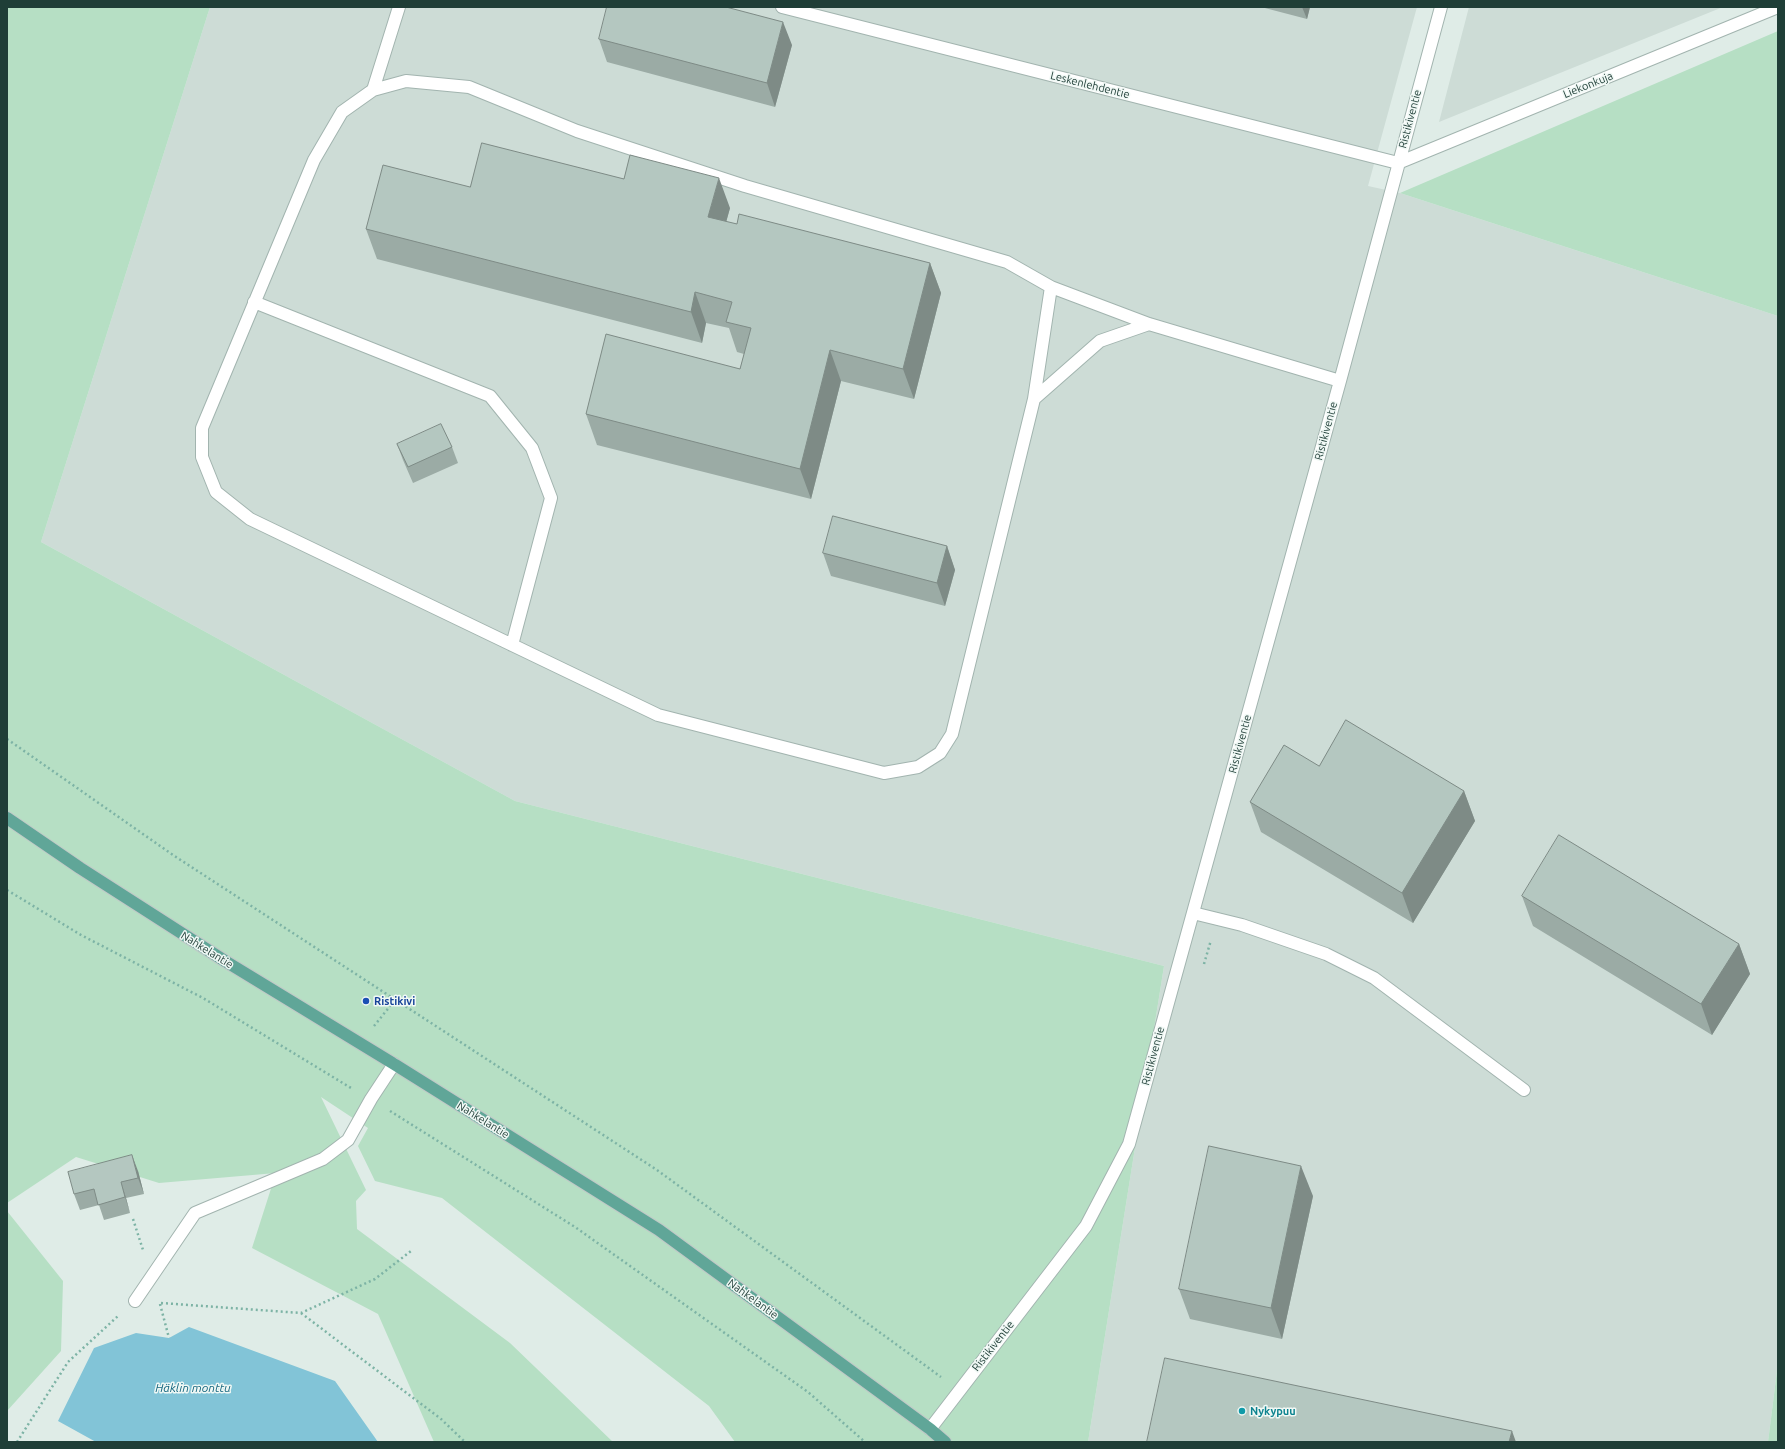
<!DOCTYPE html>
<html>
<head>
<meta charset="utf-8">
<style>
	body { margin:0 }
	#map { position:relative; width:1785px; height:1449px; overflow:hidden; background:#dfece7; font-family:Ubuntu,sans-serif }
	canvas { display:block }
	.frame { position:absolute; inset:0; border:8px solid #1f3e37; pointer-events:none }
</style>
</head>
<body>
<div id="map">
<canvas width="1785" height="1449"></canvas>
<div class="frame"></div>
</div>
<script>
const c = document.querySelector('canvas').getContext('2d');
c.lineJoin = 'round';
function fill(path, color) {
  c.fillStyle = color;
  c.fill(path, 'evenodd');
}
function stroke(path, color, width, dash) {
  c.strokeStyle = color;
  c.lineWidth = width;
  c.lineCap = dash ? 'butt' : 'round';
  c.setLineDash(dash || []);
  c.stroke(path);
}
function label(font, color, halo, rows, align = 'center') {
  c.font = font + ' Ubuntu,sans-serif';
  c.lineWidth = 3;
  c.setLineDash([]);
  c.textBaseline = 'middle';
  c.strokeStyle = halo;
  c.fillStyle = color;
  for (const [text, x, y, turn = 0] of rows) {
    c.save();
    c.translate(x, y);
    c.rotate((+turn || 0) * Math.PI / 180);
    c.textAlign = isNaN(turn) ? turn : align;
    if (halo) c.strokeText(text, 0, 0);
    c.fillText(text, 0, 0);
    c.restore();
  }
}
fill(new Path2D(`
	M210,7h1207l-49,179 32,7 378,123v1047l-10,79h-680l76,-476 -649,-165 -474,-259z
	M1469,7h254l-284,115z`), '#cddcd6');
fill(new Path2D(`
	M7,7h203l-169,535 474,259 649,165 -76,476h-353l-26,-36 -267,-208 -67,-17 -17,-35 10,-18 -47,-31 45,93 -10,11 1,28 153,114 103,99h-179l-56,-128 -126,-66 24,-75 -117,10 -83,-26 -69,46z
	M1778,31v285l-378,-123z
	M7,1211l56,70 -2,70 -54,60z
	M1778,1363v79h-10z`), '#b6dfc4');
fill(new Path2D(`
	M189,1327l146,54 43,61h-282l-38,-21 36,-73 42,-15 33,5z`), '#82c4d7');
const minor = new Path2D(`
	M782,7l616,156 380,-156
	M373,90l26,-83
	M1051,287l-17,112 -82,335 -12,19 -22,14 -34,6 -226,-58 -408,-196 -34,-27 -14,-35v-29l112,-268 28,-48 31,-22 33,-9 63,6 108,44 168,55 262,76 44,25 98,37 191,57
	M254,302l236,94 42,52 19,50 -39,147
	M1034,399l66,-58 49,-17
	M1193,913l49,12 84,29 48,24 150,112
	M135,1301l60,-88 128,-54 25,-19 23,-41 23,-35
	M930,1429l156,-203 43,-82 211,-763 101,-374`);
const major = new Path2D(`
	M7,818l73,50 145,93 169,103 265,166 271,199 15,13`);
stroke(minor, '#a2b4af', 14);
stroke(major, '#c0c9c7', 14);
stroke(new Path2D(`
	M7,739l166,116 484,315 284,207
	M7,890l74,45 122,63 148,90
	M1204,964l7,-24
	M374,1026l21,-26
	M390,1111l185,116 233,165 57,50
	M133,1219l10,31
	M161,1303l140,10 74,-34 36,-28
	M160,1304l9,34
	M301,1313l140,106 24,23
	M17,1442l51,-80 50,-46`), '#7db3a5', 2.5, [2, 3]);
stroke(minor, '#fff', 12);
stroke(major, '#60a698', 12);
fill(new Path2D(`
	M1261,7h49l-3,12z
	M599,39l193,6 -17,62 -168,-45z
	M470,187l260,21 -4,14 204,41 11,30 -27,106 -73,-18 -30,118 -214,-54 -11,-31 154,-45 4,-15 -7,-2 -8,-24 -23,-5 -4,20 -325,-84 -11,-30z
	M397,444l55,3 6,16 -45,20 -10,-23z
	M947,546l8,24 -10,36 -114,-30 -8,-23z
	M1319,766l145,25 11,30 -62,102 -152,-91 -11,-30z
	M1522,896l217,48 11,30 -38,61 -179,-109z
	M138,1171l6,23 -18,4 4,15 -26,7 -5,-15 -19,5 -6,-16z
	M1313,1196l-31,143 -92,-20 -11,-30z`), '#9baba5');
fill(new Path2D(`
	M1302,7h8l-3,12z
	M783,22l9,23 -17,62 -8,-24z
	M719,178l11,30 -11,40 -11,-31z
	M930,263l11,30 -27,106 -11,-30z
	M695,292l11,31 -4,20 -11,-31z
	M830,350l11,31 -30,118 -11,-30z
	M947,546l8,24 -10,36 -8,-23z
	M1464,791l11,30 -62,102 -11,-30z
	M1739,944l11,30 -38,61 -11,-31z
	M132,1155l6,16 6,23 -6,-16z
	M1301,1166l12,30 -31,143 -11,-31z
	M121,1182l5,16 4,15 -5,-16z
	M1512,1431l4,11h-7z`), '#7e8b86');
const building = new Path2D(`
	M607,7h119l57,15 -16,61 -168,-44z
	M482,143l142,36 6,-24 89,23 -11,39 29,7 2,-10 191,49 -27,106 -73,-19 -30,119 -214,-55 20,-80 134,35 11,-41 -25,-6 6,-20 -37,-10 -4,20 -325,-83 17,-64 87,22z
	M441,424l11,23 -44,20 -11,-23z
	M833,516l114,30 -10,37 -114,-30z
	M1346,720l118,71 -62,102 -152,-91 34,-57 35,21z
	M1559,835l180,109 -38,60 -179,-108z
	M1209,1146l92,20 -30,142 -92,-19z
	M132,1155l6,23 -17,4 4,15 -27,8 -4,-16 -20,5 -6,-22z
	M1165,1358l347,73 -3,11h-362z`);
fill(building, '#b4c7c0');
stroke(building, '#7e8b86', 1);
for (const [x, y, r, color] of [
	[366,1001,4,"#1a4fb4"],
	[1242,1411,4,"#0f9aa8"]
]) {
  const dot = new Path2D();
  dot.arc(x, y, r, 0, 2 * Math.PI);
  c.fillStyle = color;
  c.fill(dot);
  stroke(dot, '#f0f8f5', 1.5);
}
label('11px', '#1f3e37', '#f0f8f5', [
	["Leskenlehdentie",1090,85,14],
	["Liekonkuja",1588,85,-22],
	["Ristikiventie",1410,119,-75],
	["Ristikiventie",1326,431,-75],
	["Ristikiventie",1240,744,-75],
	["Nahkelantie",207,950,32],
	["Ristikiventie",1153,1056,-75],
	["Nahkelantie",483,1120,32],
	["Nahkelantie",753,1299,36],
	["Ristikiventie",993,1346,-52]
]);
label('bold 11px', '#164399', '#f0f8f5', [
	["Ristikivi",374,1001]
], 'left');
label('bold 11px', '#0d838f', '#f0f8f5', [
	["Nykypuu",1250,1411]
], 'left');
label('italic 12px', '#14667f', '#f0f8f5', [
	["Häklin monttu",193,1388]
]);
</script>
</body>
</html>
